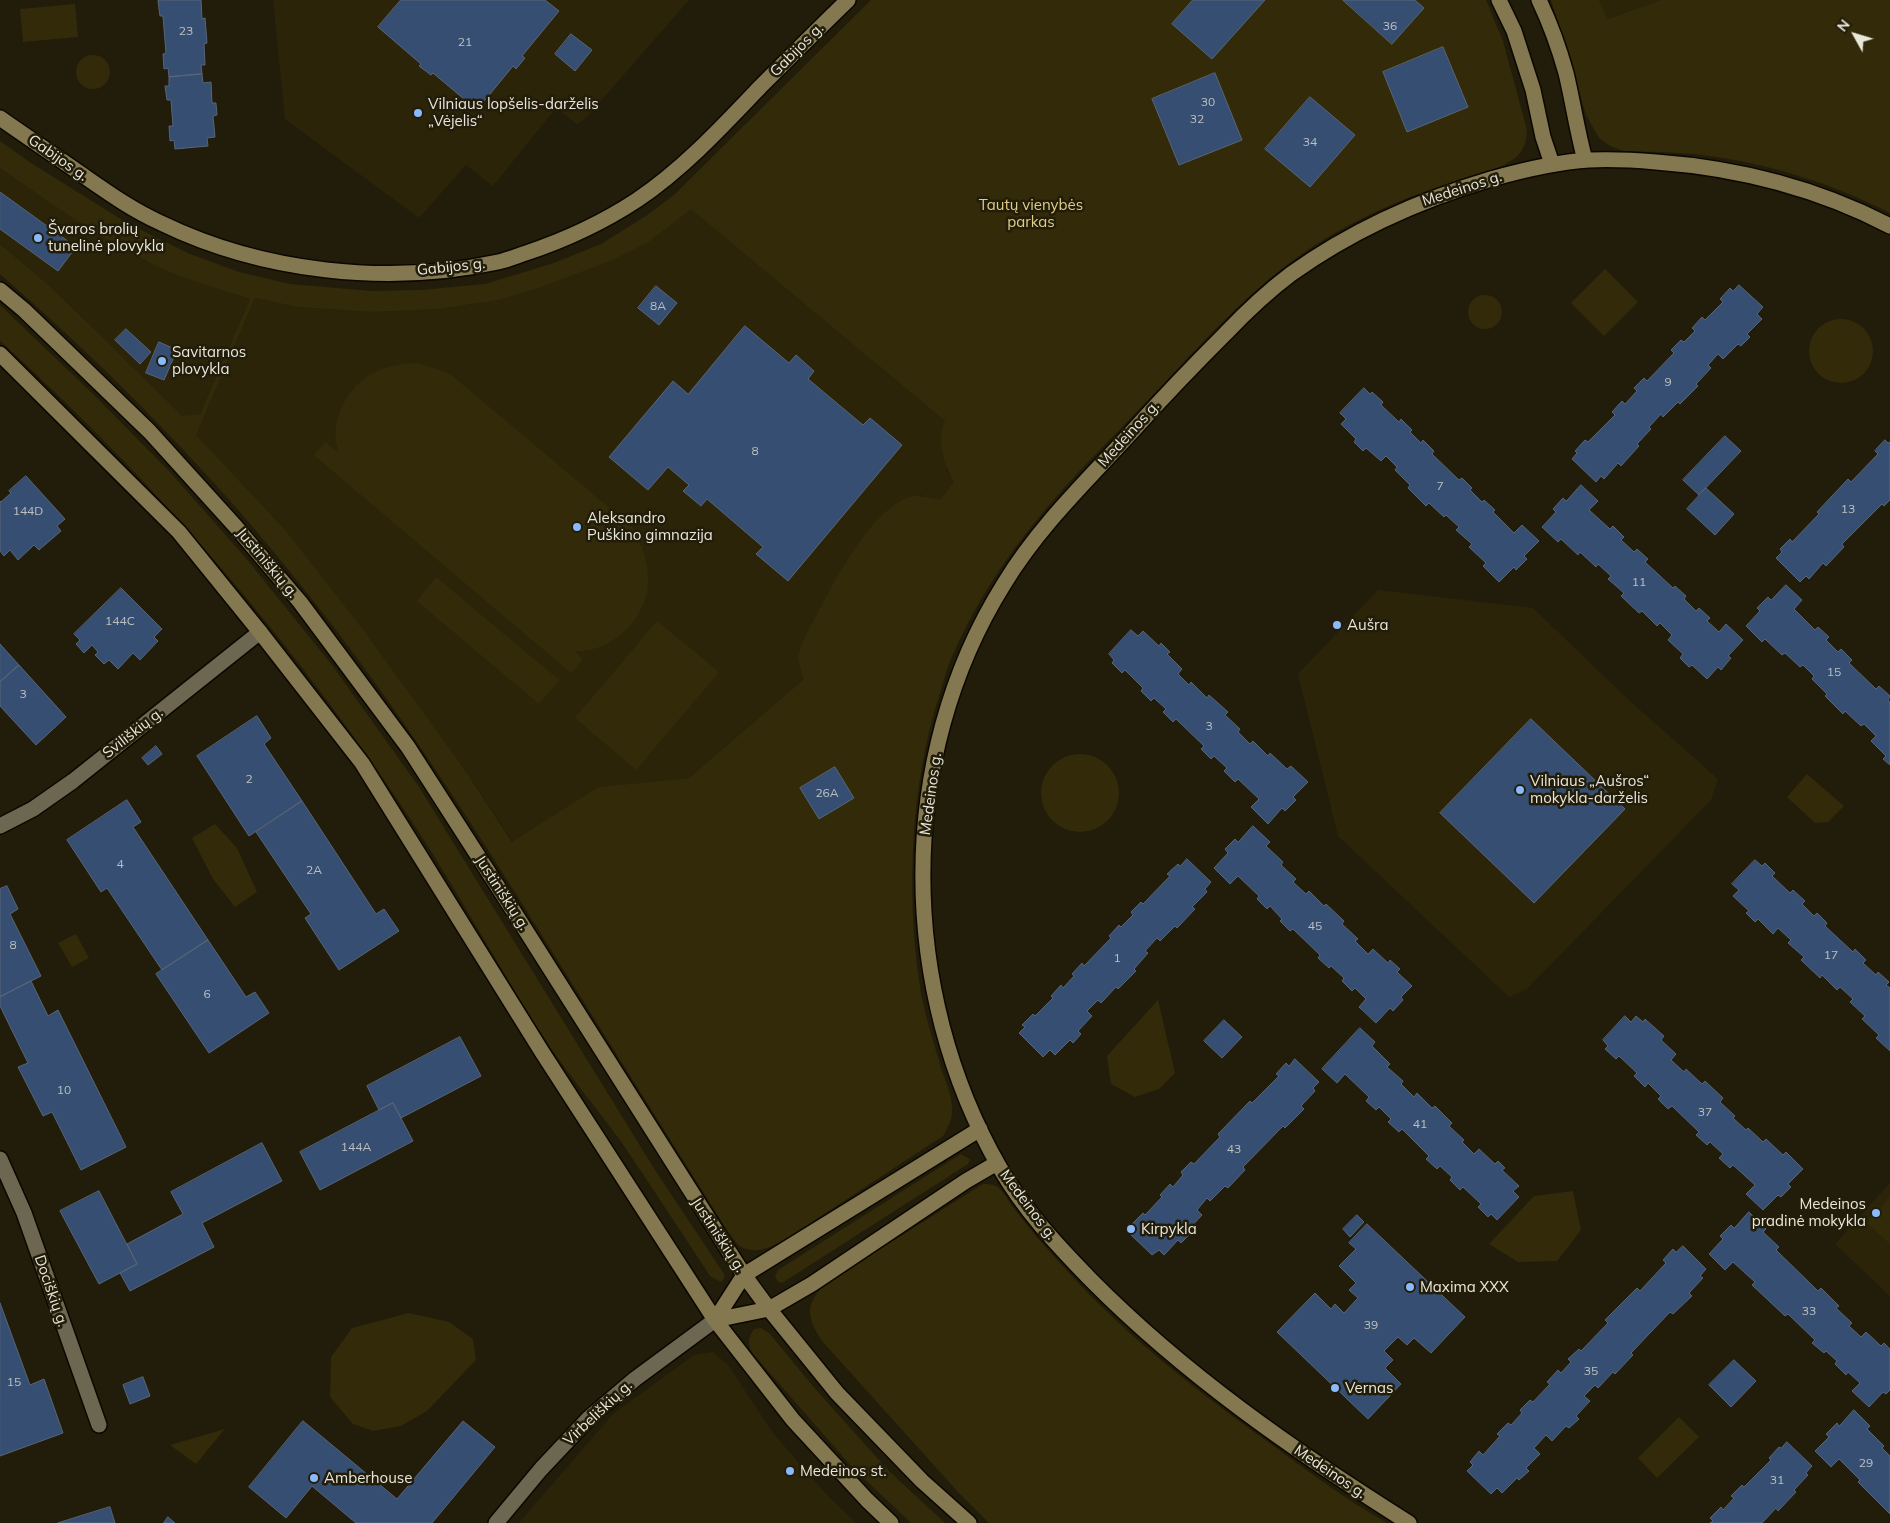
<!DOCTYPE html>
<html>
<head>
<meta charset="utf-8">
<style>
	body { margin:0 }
	#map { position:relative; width:1890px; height:1523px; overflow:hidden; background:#221d0a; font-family:Mulish,sans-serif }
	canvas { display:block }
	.north { position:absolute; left:1830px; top:10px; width:50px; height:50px; -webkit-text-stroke:4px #221d0a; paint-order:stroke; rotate:309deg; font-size:14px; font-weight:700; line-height:20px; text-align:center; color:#e9e6da }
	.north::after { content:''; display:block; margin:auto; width:18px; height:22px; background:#e9e6da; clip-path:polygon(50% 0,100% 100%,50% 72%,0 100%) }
</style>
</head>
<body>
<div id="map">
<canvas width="1890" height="1523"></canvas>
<div class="north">N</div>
</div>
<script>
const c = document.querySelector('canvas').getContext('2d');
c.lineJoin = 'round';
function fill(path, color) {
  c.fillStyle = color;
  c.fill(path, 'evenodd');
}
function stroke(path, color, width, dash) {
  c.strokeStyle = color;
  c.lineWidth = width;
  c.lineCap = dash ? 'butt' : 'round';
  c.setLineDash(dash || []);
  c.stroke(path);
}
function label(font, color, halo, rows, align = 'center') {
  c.font = font + ' Mulish,sans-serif';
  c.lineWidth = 5;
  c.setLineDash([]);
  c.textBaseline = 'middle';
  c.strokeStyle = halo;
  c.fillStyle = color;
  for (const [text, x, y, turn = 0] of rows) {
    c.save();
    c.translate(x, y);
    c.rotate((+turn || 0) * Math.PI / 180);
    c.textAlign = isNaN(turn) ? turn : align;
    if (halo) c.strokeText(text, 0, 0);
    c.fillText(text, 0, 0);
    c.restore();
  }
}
fill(new Path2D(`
	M273,0h416l-104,119 -8,5 -21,-16 -63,78 -27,-21 -47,53 -134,-99z
	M1599,0h62l-53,19z
	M0,168l76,52 67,40 36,15 71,24 -50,115 -18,3 -128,-127 -54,-46z
	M691,208l254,213 2,50 7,11 -14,19 -20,-6 -122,163 5,22 -114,98 -91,9 -85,55 -48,-72 -97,-134 -172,-201 59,-137 42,9 75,5 68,-3 58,-9 152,-59z
	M1378,590l155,18 98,94 87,77 -7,21 -184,189 -18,8 -171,-161 -40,-162z
	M1890,1183v113l-55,-52z
	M713,1352l15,13 45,68 53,61 30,29h-337l94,-109 81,-59z`), '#2c2409');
fill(new Path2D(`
	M871,0h615l17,41 24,89c-1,12 -2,20 -12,28 -22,17 -70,26 -97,36 -29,11 -57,24 -83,39 -73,41 -127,104 -184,164 -37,39 -77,77 -111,119 -36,43 -67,91 -89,143 -5,12 -8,25 -12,37 -28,88 -33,193 -20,284 4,30 14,59 22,88 5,14 12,30 11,44 0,9 -5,17 -9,24l-157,103c-13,7 -31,17 -46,7 -5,-3 -9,-11 -13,-16 -58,-92 -116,-185 -174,-277 -77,-124 -155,-246 -246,-360 -91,-116 -196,-222 -307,-319v-30l54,46 128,126 18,-2 50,-115c-36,-12 -74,-22 -108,-40 -50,-26 -96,-59 -142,-91v-27l31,22 96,60 63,31 49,18 51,12 82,7 48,-1 65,-6 69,-21 47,-19 45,-28 29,-22zM691,209l254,212c-9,19 -1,44 9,61l-14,18c-10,-2 -20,-6 -30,-3 -45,15 -86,105 -108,146l-4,15 5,22 -114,98 -91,9 -86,55 -47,-72 -97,-134 -83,-106 -89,-95 59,-137 42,9 75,5 68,-3 58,-9 41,-12 73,-28 38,-19z
	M1551,0h48l9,19 53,-19h229v213c-54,-28 -114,-47 -174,-56 -30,-5 -62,-5 -92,-6l-14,-5 -11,-8 -13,-23z
	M75,4l3,33 -55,5 -3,-33z
	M76 72a17 17 0 1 1 34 0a17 17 0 1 1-34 0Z
	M1605,269l33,33 -34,34 -33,-33z
	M1468 312a17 17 0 1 1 34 0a17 17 0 1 1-34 0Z
	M0,305l94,90 75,76 76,86 87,108 87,122 236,383 69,104v5l-3,3 -11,-6c-29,-44 -58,-89 -88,-133 -23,-32 -49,-62 -71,-95 -48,-72 -89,-150 -136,-222 -118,-180 -255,-340 -415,-485z
	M1809 351a32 32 0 1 1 64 0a32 32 0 1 1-64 0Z
	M419,363l31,11 182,153c9,17 16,32 16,51 2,31 -25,64 -55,71 -6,2 -13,2 -19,2l9,8 -12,14 -257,-218 11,-13 14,11c-11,-27 6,-64 31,-78 15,-9 31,-11 49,-12z
	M436,577l123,103 -20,24 -122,-103z
	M657,621l62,51 -83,98 -61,-52z
	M1041 793a39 39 0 1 1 78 0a39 39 0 1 1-78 0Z
	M1807,774l37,32 -16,16 -13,1 -28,-26z
	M215,824l22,24 20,44 -22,15 -22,-28 -21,-41z
	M76,934l13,24 -17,9 -14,-24z
	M1158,1000l17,73 -16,16 -24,8 -24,-13 -4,-28z
	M961,1154l9,5 -2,5 -186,119 -4,-1 -3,-5 3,-7z
	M983,1184c6,0 12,0 17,5 6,6 10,15 15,21 16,21 34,41 52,61 59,65 129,119 201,171 38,28 77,57 119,81h-398l-31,-31 -136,-151c-14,-23 -19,-34 3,-57z
	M1573,1191l8,39 -24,31 -39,1 -29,-18 45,-48z
	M1890,1197v47l-23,-21z
	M409,1313l40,9 24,17 3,21 -49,51 -26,15 -28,5 -20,-7 -23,-27 1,-40 21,-29z
	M761,1328l8,5 48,58 72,80 56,52h-34l-58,-55 -100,-114c-6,-10 -5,-16 1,-25z
	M1679,1417l20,20 -42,41 -19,-20z
	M225,1429l-29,35 -26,-19z`), '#332a09');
const building = new Path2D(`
	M162,0h39l1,19 3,-1 2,25 -3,1 1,21h-4l1,9 -33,3 -1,-9 -4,1 -1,-15 3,-1 -3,-37h-3l-2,-15z
	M401,0h144l14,11 -37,45 3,2 -9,11 -3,-3 -36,44 -44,-37 -2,2 -12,-9 2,-2 -43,-37z
	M1193,0h72l-53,59 -40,-35z
	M1343,0h72l9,8 -32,36z
	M571,34l21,16 -17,21 -20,-17z
	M1443,47l25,60 -61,25 -24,-60z
	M1215,73l27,67 -63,25 -27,-66z
	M202,74l1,9 8,-1 1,21h4l1,12 -4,1 2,21 -8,1 1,8 -33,3 -1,-9 -4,1 -1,-15h4l-2,-26h-4l-2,-14h4v-9z
	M1310,97l45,38 -45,52 -45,-38z
	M0,192l76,55 -18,24 -58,-42z
	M1739,285l24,22 -6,7 5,5 -15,15 3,3 -9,9 -3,-2 -15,15 -5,-5 -10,11 3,3 -15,16 2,2 -18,18 -2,-2 -15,15 -2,-3 -12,13 2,2 -14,15 2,2 -18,20 -3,-3 -14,16 -3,-3 -5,6 -24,-23 5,-6 -2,-2 10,-11 3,2 27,-27 -3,-3 10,-11 3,3 12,-13 -3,-3 10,-10 3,3 27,-28 -3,-3 10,-10 3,2 11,-11 -3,-3 10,-11 3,3 18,-18 -3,-3 10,-11 3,3z
	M656,286l21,17 -18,22 -21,-17z
	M745,326l44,37 7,-8 18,16 -6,8 55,46 7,-7 32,27 -114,136 -32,-27 7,-7 -56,-48 -6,7 -18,-15 6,-6 -21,-18 -20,23 -39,-33 64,-76 15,13z
	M126,329l25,23 -11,12 -25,-24z
	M159,342l18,8 -13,30 -18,-7z
	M1364,388l6,6 2,-2 11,10 -2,3 18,17 2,-3 11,11 -2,2 11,11 2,-3 11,11 -2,3 27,26 3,-2 10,10 -2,2 12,12 2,-2 11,10 -2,2 21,21 8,-8 17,16 -15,15 3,3 -11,11 -2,-3 -15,15 -16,-16 3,-3 -17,-16 3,-3 -16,-14 3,-3 -13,-12 -2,2 -15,-14 -3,3 -18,-18 2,-3 -15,-15 2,-3 -11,-11 -5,5 -15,-13 -3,3 -9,-9 2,-3 -15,-15 5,-5 -6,-6z
	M1725,436l16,15 -42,44 -16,-15z
	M1885,440l3,3 2,-1v58l-6,6 -2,-2 -40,40 2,3 -18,19 -3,-3 -14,16 -3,-3 -6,6 -24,-24 6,-6 -2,-3 10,-10 2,3 27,-28 -2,-2 31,-33 3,3 27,-28 -3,-3z
	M26,476l39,43 -8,7 4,5 -22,19 -5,-5 -16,15 -8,-10 -6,6 -4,-5v-50l1,1 10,-9 -2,-2z
	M1581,485l17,16 -9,9 21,19 3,-3 11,11 -3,3 13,12 3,-3 11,10 -3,3 28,26 2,-2 11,10 -2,3 12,12 3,-3 11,10 -3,3 12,11 7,-8 17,16 -15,16 3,2 -10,12 -3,-3 -11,12 -15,-14 -3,2 -9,-9 3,-4 -15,-14 4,-5 -12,-12 -3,3 -15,-15 -3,2 -18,-17 3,-3 -16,-14 3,-3 -13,-12 -2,3 -16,-15 -2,3 -17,-16 -3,3 -16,-15 14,-15 -3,-3 10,-11 3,3z
	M1706,488l28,26 -19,21 -28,-26z
	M1786,585l16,15 -8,9 21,21 3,-3 11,10 -3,3 12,12 3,-3 11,11 -3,3 27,26 3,-3 11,10 -2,4 2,2v63l-7,-6 3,-3 -15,-15 5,-5 -12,-12 -3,2 -16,-15 -2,3 -18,-18 2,-2 -15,-15 2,-3 -11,-11 -3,2 -15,-14 -3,2 -17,-16 -3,3 -16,-16 14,-15 -3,-3 11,-11 3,3z
	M121,588l41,41 -8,8 4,4 -18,19 -7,-7 -15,16 -9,-9 -5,4 -9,-9 3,-3 -6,-7 -8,8 -8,-9 4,-4 -6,-6z
	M1131,630l7,6 5,-5 16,15 2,-3 9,9 -3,2 15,15 -4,5 11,11 2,-3 16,16 2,-3 19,17 -3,3 15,14 -2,3 12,12 3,-3 15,15 2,-3 17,16 4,-3 17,16 -15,15 3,3 -11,11 -3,-3 -14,16 -17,-17 8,-8 -21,-20 -3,3 -11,-11 3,-3 -13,-12 -3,3 -10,-10 3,-3 -28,-27 -3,3 -10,-10 3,-3 -12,-11 -3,3 -10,-10 2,-3 -18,-18 -3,3 -10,-10 2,-3 -5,-6z
	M0,644l19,21 -19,17z
	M19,665l47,52 -30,28 -36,-39v-24z
	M257,716l14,22 -7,6 38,57 -53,35 -52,-80z
	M1531,719l94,90 -91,94 -94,-90z
	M156,746l6,8 -14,11 -6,-7z
	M835,767l19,31 -35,21 -19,-31z
	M127,800l14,22 -8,5 75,113 -46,30 -55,-82 -6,4 -34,-52z
	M302,801l74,113 8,-5 15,22 -60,39 -34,-52 6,-4 -55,-82z
	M1253,826l17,16 -4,4 17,16 -2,3 15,14 -3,3 13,12 3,-3 15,15 2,-2 18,17 -2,3 16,15 -3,2 13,13 5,-5 15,14 2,-3 10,9 -3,3 15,14 -11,11 2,3 -10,11 -3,-3 -14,15 -17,-16 7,-8 -11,-11 -3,3 -10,-10 2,-3 -13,-12 -2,2 -11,-10 2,-3 -27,-26 -3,2 -10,-10 2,-2 -12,-13 -3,3 -10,-10 2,-3 -21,-20 -8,8 -16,-16 14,-15 -3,-4 10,-10 3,3z
	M1187,859l24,23 -6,7 2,3 -15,15 3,2 -18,19 -2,-2 -15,15 -3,-3 -12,13 3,2 -14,16 2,2 -18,18 -2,-2 -15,16 -3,-3 -11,11 5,5 -14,15 3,3 -8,9 -3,-3 -15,15 -5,-5 -7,7 -24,-24 6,-6 -3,-2 11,-11 2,2 18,-18 -2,-2 10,-11 2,3 11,-12 -2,-2 10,-11 2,3 27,-28 -2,-2 10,-11 2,2 12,-12 -2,-3 10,-10 2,2 27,-28 -3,-2 11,-10 2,2z
	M1755,860l7,6 3,-3 10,10 -3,3 18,17 3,-3 12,11 -3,3 12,12 3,-3 10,10 -2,3 28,26 2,-3 11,11 -3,3 13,12 2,-3 11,10 -3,3 4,3v63l-14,-13 3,-3 -17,-16 3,-3 -15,-14 3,-3 -13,-12 -3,3 -15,-15 -2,3 -19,-18 3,-3 -16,-14 3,-3 -13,-12 -5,6 -15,-15 -3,3 -9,-9 3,-2 -16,-15 6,-6 -7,-6z
	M7,886l11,23 -8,5 31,62 -41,21v-108z
	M208,940l38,57 9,-5 14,21 -60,40 -53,-79z
	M31,981l17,35 10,-6 68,137 -45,23 -29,-58 -9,4 -25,-49 10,-4 -28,-57v-9z
	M1625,1016l6,6 5,-6 7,6 2,-3 19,17 -3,4 15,14 -5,6 13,12 2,-3 16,15 3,-3 18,17 -3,4 15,14 -2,2 13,12 2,-2 15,14 3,-3 17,16 3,-3 17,17 -15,15 3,3 -10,10 -3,-2 -15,15 -17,-16 9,-9 -22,-20 -3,3 -11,-10 4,-4 -13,-12 -3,3 -11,-10 3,-3 -27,-26 -4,3 -10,-10 3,-3 -13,-13 -3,4 -11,-11 3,-3 -18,-17 -3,3 -11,-10 3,-3 -5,-6z
	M1224,1020l18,17 -20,21 -18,-17z
	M1360,1028l15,14 -3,4 18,18 -3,3 16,14 -2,3 13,13 3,-4 15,15 3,-2 17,17 -3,3 15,14 -2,2 12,12 5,-5 16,15 3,-3 7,7 -3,2 17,16 -6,5 6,6 -22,23 -6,-6 -3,3 -10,-10 3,-3 -18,-17 -3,3 -10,-10 2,-3 -12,-11 -3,3 -11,-10 3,-3 -27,-27 -3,3 -11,-10 3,-3 -12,-12 -3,3 -10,-9 3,-4 -24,-23 -8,9 -15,-14z
	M460,1037l21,39 -80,42 -8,-15 -14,7 -12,-24z
	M1295,1059l24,23 -6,6 2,3 -14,15 3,3 -19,19 -2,-2 -40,41 2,3 -17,18 -3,-2 -15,15 -3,-3 -10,12 5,5 -14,15 3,3 -10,10 -3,-3 -14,15 -5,-5 -7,5 -24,-23 7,-6 -3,-2 11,-11 2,2 17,-18 -2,-2 10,-11 3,3 10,-12 -2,-3 10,-10 3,2 26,-27 -2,-3 32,-33 2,2 27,-27 -3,-2 10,-11 3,3z
	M393,1103l20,38 -93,49 -20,-38z
	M262,1143l20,38 -80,42 12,24 -84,44 -10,-18 17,-9 -10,-20 56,-30 -12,-22z
	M99,1191l38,73 -38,20 -39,-73z
	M1749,1212l17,17 -3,3 16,15 -3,3 42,41 3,-3 18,18 -3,2 16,15 -3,3 12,11 5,-5 15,14 3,-3 6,6v41l-4,4 -3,-2 -14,15 -17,-16 8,-8 -12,-11 -2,3 -11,-11 2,-3 -11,-10 -2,2 -12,-10 3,-3 -27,-26 -3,2 -33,-31 3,-3 -22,-20 -8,8 -16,-16 14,-15 -3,-3 11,-11 3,3z
	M1357,1215l7,7 -14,15 -7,-8z
	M1367,1224l98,93 -34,36 -17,-15 -7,7 -9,-8 -14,14 9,9 -8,8 16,16 -33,35 -91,-87 38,-39 16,16 4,-5 9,9 14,-15 -9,-8 7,-7 -17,-17 17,-17 -7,-6z
	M1683,1246l23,23 -6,7 3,2 -14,15 3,3 -19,18 -3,-2 -39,41 2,2 -18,19 -2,-2 -15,16 -3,-3 -11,11 6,5 -14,15 3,3 -10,9 -3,-2 -14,15 -6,-6 -12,13 6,6 -14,14 3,3 -10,9 -2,-2 -15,15 -5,-5 -6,6 -24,-23 6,-6 -3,-3 9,-11 4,4 17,-19 -3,-2 11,-11 3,2 11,-12 -2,-3 10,-10 3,2 17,-18 -3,-2 11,-12 3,3 10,-11 -3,-3 11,-10 2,2 27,-28 -3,-3 32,-32 3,3 26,-28 -3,-3 10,-11 3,3z
	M0,1303l30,82 14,-6 19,54 -63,23z
	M1734,1360l22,21 -25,26 -22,-22z
	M143,1377l7,19 -20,8 -7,-19z
	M1854,1410l16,16 -3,3 17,17 -2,2 8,8v58l-32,-32 2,-2 -21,-21 -8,8 -16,-16 14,-14 -3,-3 11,-11 2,3z
	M303,1421l94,78 66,-78 32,26 -63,76h-76l-44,-37 -26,32 -37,-31z
	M1787,1442l25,24 -6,7 2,2 -14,15 2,2 -18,19 -2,-3 -14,15 -3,-1 -1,1h-48l3,-2 -3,-3 11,-11 2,3 11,-12 -3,-2 11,-11 2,2 27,-27 -2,-2 10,-11 2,1z
	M110,1507l5,16h-57z
	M168,1517l7,6h-11z`);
fill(building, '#364e71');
stroke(building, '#586577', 1);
const street = new Path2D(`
	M0,826l33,-17 40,-28 187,-149
	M0,1159l24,54 75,212
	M496,1523l45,-54 48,-51 46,-39 80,-59`);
const secondary = new Path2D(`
	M1499,0l15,31 19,59 10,47 9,27
	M1539,0c11,23 20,48 27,73 7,29 11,58 19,87
	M0,118c27,19 54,37 81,56 26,18 51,36 80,49 101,49 226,63 337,39 9,-2 19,-6 28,-9 39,-13 76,-30 111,-53 46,-31 85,-73 123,-113 29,-29 58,-58 88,-87
	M0,290l24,20 126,122 86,95 64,75 108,145 108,168 228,360 25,34 68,84 85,88 47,42
	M0,354l179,178 81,100 102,131 180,289 173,268 78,100 74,80 24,23
	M715,1320l29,-45 236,-146
	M715,1320l54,-11 43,-25 154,-103 31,-18
	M1409,1523c-113,-71 -224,-148 -318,-243 -34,-35 -67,-70 -91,-112 -102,-177 -105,-410 4,-584 37,-61 89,-109 136,-161 28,-31 56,-60 85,-89 20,-21 42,-42 66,-60 60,-43 129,-74 200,-95 32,-9 64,-17 98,-19 22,-1 44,0 67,2 82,6 161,26 234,64`);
stroke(street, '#0c0700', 18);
stroke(secondary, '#0c0700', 18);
stroke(street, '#6d6752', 15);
stroke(secondary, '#837850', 15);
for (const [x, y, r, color] of [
	[418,113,5,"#8abafc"],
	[38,238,5,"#8abafc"],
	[162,361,5,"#8abafc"],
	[577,527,5,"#8abafc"],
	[1337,625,5,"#8abafc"],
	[1520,790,5,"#8abafc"],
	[1876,1213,5,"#8abafc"],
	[1131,1229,5,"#8abafc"],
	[1410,1287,5,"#8abafc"],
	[1335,1388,5,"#8abafc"],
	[790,1471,5,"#8abafc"],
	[314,1478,5,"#8abafc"]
]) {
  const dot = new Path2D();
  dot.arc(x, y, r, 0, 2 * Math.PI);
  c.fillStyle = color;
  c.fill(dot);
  stroke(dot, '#221d0a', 2);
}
label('12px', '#bcc0c0', null, [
	["36",1390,26],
	["23",186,31],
	["21",465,42],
	["30",1208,102],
	["32",1197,119],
	["34",1310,142],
	["8A",658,306],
	["9",1668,382],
	["8",755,451],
	["7",1440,486],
	["13",1848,509],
	["144D",28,511],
	["11",1639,582],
	["144C",120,621],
	["15",1834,672],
	["3",23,694],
	["3",1209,726],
	["2",249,779],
	["26A",827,793],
	["4",120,864],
	["2A",314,870],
	["45",1315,926],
	["8",13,945],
	["17",1831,955],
	["1",1117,958],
	["6",207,994],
	["10",64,1090],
	["37",1705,1112],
	["41",1420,1124],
	["144A",356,1147],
	["43",1234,1149],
	["33",1809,1311],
	["39",1371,1325],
	["35",1591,1371],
	["15",14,1382],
	["29",1866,1463],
	["31",1777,1480]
]);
label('15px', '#e9e6da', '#221d0a', [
	["Gabijos g.",797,50,-45],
	["Gabijos g.",58,158,35],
	["Medeinos g.",1462,189,-18],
	["Gabijos g.",451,267,-6],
	["Medeinos g.",1129,434,-48],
	["Justiniškių g.",267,563,50],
	["Sviliškių g.",133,733,-38],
	["Medeinos g.",931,794,-82],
	["Justiniškių g.",502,893,57],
	["Medeinos g.",1028,1205,53],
	["Justiniškių g.",718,1235,57],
	["Dociškių g.",51,1291,71],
	["Virbeliškių g.",598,1413,-43],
	["Medeinos g.",1330,1472,34]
]);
label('15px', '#e9e6da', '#221d0a', [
	["Vilniaus lopšelis-darželis",428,104],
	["„Vėjelis“",428,121],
	["Švaros brolių",48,229],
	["tunelinė plovykla",48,246],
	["Savitarnos",172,352],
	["plovykla",172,369],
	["Aleksandro",587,518],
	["Puškino gimnazija",587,535],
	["Aušra",1347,625],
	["Vilniaus „Aušros“",1530,781],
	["mokykla-darželis",1530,798],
	["Medeinos",1866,1204,"right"],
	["pradinė mokykla",1866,1221,"right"],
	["Kirpykla",1141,1229],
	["Maxima XXX",1420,1287],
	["Vernas",1345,1388],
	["Medeinos st.",800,1471],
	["Amberhouse",324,1478]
], 'left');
label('15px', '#e2cd84', '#221d0a', [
	["Tautų vienybės",1031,205],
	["parkas",1031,222]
]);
</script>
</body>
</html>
